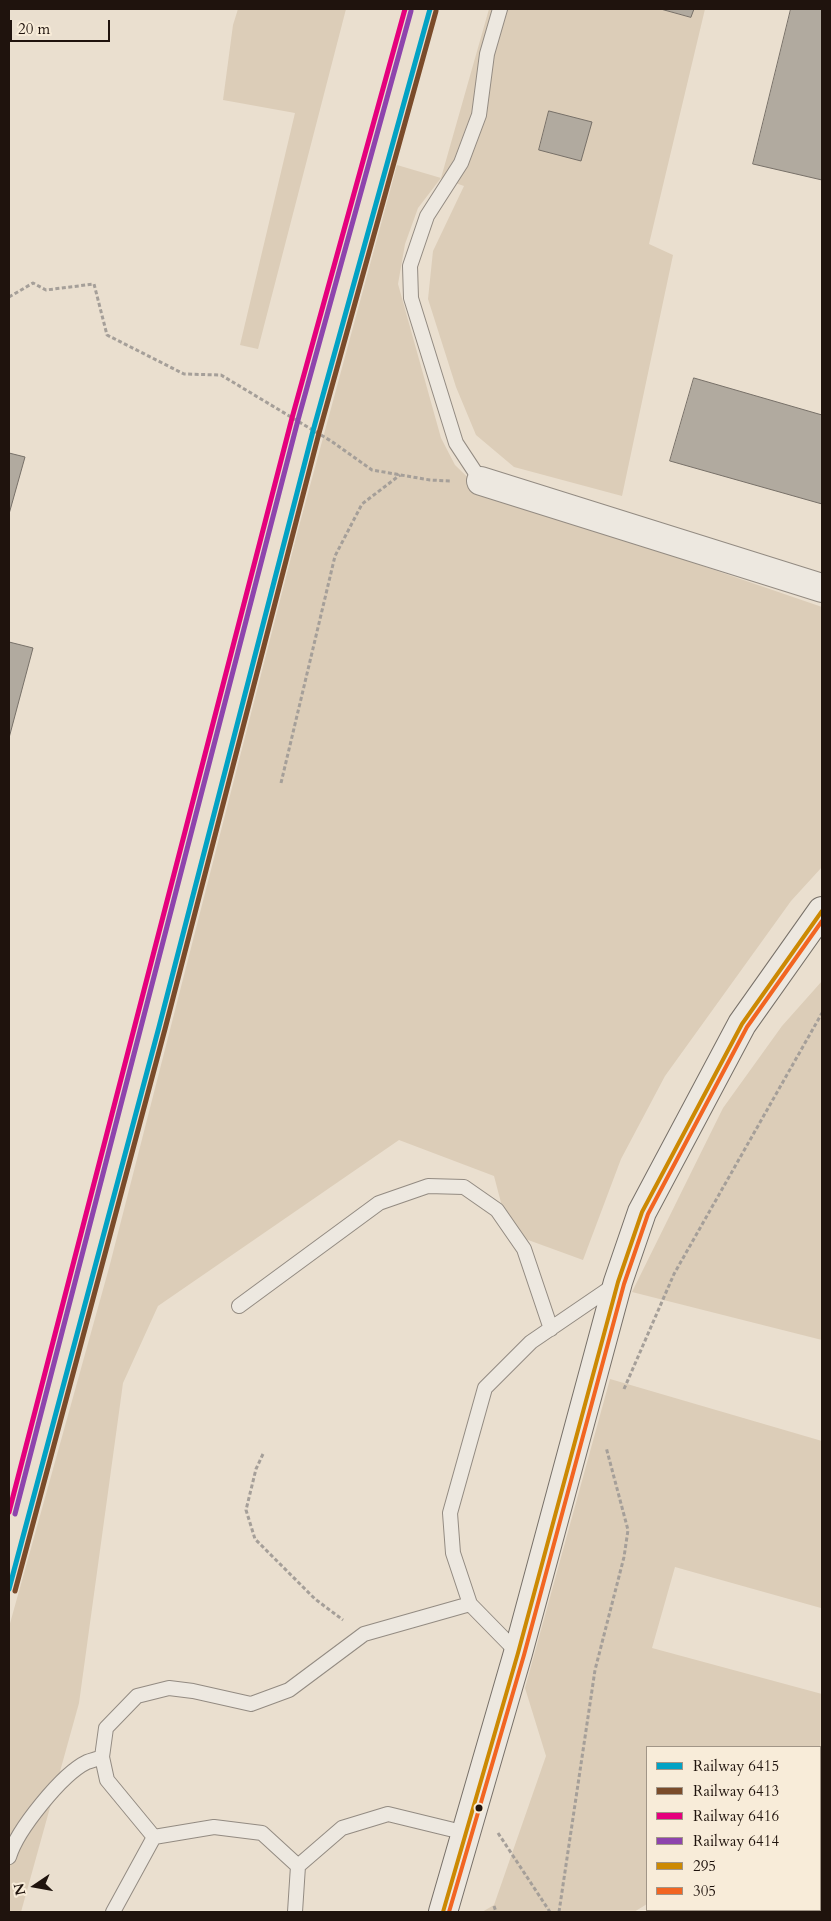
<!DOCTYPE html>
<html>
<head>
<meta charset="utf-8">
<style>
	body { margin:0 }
	#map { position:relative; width:831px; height:1921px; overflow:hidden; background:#eadfcf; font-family:Cardo,serif }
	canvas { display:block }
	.frame { position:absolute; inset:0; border:10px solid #1f130d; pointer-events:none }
	.legend { position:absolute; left:646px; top:1746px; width:175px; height:165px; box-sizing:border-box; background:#f8ecd9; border:1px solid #a19587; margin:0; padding:6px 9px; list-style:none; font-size:15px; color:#1f130d }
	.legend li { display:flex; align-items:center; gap:10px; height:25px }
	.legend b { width:25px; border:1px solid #a19587 }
	.north { position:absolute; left:10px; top:1861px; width:50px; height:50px; -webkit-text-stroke:4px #f8ecd9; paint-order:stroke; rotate:258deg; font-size:14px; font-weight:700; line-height:20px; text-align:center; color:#1f130d }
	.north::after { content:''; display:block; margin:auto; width:18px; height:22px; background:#1f130d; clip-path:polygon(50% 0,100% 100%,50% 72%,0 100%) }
	.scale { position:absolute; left:10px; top:20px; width:100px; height:22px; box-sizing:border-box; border:2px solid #1f130d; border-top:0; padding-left:6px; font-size:15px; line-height:18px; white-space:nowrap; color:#1f130d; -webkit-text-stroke:4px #f8ecd9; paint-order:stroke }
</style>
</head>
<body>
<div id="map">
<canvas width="831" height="1921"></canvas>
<div class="frame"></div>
<ul class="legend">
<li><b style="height:6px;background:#02a2c4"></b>Railway 6415</li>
<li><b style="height:6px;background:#7a4b2a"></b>Railway 6413</li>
<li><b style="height:6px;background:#e5007d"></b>Railway 6416</li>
<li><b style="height:6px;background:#8e44ad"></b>Railway 6414</li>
<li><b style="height:6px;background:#cc8903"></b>295</li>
<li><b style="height:6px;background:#f26522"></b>305</li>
</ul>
<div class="north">N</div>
<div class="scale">20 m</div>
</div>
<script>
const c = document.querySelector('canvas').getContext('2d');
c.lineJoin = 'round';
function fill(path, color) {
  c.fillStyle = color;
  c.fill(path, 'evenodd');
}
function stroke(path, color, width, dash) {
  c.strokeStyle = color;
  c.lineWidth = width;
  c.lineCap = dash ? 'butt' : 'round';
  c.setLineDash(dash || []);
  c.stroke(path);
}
fill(new Path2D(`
	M238,9h108l-88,340 -18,-4 55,-232 -72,-13 10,-75z
	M489,9h216l-56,235 24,11 -51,241 -108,-29 -38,-32 -20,-48 -28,-88 5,-48 31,-65 -23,-8 -23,30 -13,36 -7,40 43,154 14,27 33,32 110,33 224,77v260l-31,34 -126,175 -44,83 -38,101 -74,-27 -15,-57 -95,-36 -241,166 -35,77 -44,320 -58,209h-12v-285l100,-359 189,-738 99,-365 44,13z
	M822,981v359l-190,-48 91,-184 59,-82z
	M610,1379l212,62 -1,167 -146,-41 -23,81 170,46v106l-2,1v-54h-173v157l-13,8h-152l12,-7 52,-149 -21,-68z
	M820,1891l2,1v20h-92l3,-2h87z`), '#dccdb8');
const building = new Path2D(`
	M661,9h33l-3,8z
	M791,9h31v171l-69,-16z
	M549,111l43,11 -11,39 -42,-11z
	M694,378l128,37v89l-152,-43z
	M9,453l16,4 -16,57z
	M9,642l24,6 -24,90z`);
fill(building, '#b1aa9f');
stroke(building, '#777068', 1);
const service = new Path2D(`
	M481,481l-25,-38 -45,-145 -1,-32 17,-50 34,-53 18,-48 8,-61 13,-45
	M239,1306l140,-103 49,-17 36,1 33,23 27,39 27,80
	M518,1653l-48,-49 -17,-51 -3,-40 35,-125 46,-46 85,-58
	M154,1837l-47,-57 -5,-23 4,-29 31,-32 32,-8 24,3 58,13 38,-14 75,-56 106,-30
	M9,1857c8,-27 53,-83 78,-95 5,-2 11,-3 15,-5
	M298,1866l44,-38 46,-14 78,19
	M113,1912l41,-75 60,-10 48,6 36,33 -3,46`);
const minor = new Path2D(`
	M481,481l341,107
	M820,1822l2,-1
	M691,1912l3,-2`);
const secondary = new Path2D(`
	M443,1912l75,-259 100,-371 24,-70 100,-188 80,-113`);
stroke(service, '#938b82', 16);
stroke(minor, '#938b82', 30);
stroke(secondary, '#777068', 30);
stroke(new Path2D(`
	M9,297l24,-14 13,7 48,-6 13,51 77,39 37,1 110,66 41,29 58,10 21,1
	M281,783l54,-227 27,-52 38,-29
	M624,1389l50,-115 148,-261
	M263,1454l-7,15 -10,41 9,29 60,60 28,21
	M498,1833l52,79
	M494,1906l2,6
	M559,1912l36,-242 29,-113 4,-27 -22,-83`), '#a59f99', 3, [4, 2.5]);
stroke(service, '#ede8e0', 14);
stroke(minor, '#ede8e0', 28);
stroke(secondary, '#ede8e0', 28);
stroke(new Path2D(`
	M443,1912l75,-259 100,-371 24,-70 100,-188 80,-113`), '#cc8903', 4);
stroke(new Path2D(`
	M449,1912l75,-257 100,-371 24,-70 99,-187 75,-106`), '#f26522', 4);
stroke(new Path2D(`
	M9,1589l150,-562 154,-596 117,-422`), '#02a2c4', 5);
stroke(new Path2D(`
	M15,1591l150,-562 154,-596 117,-422`), '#7a4b2a', 5);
stroke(new Path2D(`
	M9,1512l283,-1094 113,-409`), '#e5007d', 5);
stroke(new Path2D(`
	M15,1514l283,-1094 113,-409`), '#8e44ad', 5);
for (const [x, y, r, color] of [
	[479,1808,4.5,"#1f130d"]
]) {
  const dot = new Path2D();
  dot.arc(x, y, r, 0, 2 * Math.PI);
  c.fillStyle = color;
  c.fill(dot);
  stroke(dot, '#f8ecd9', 2);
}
</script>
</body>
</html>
